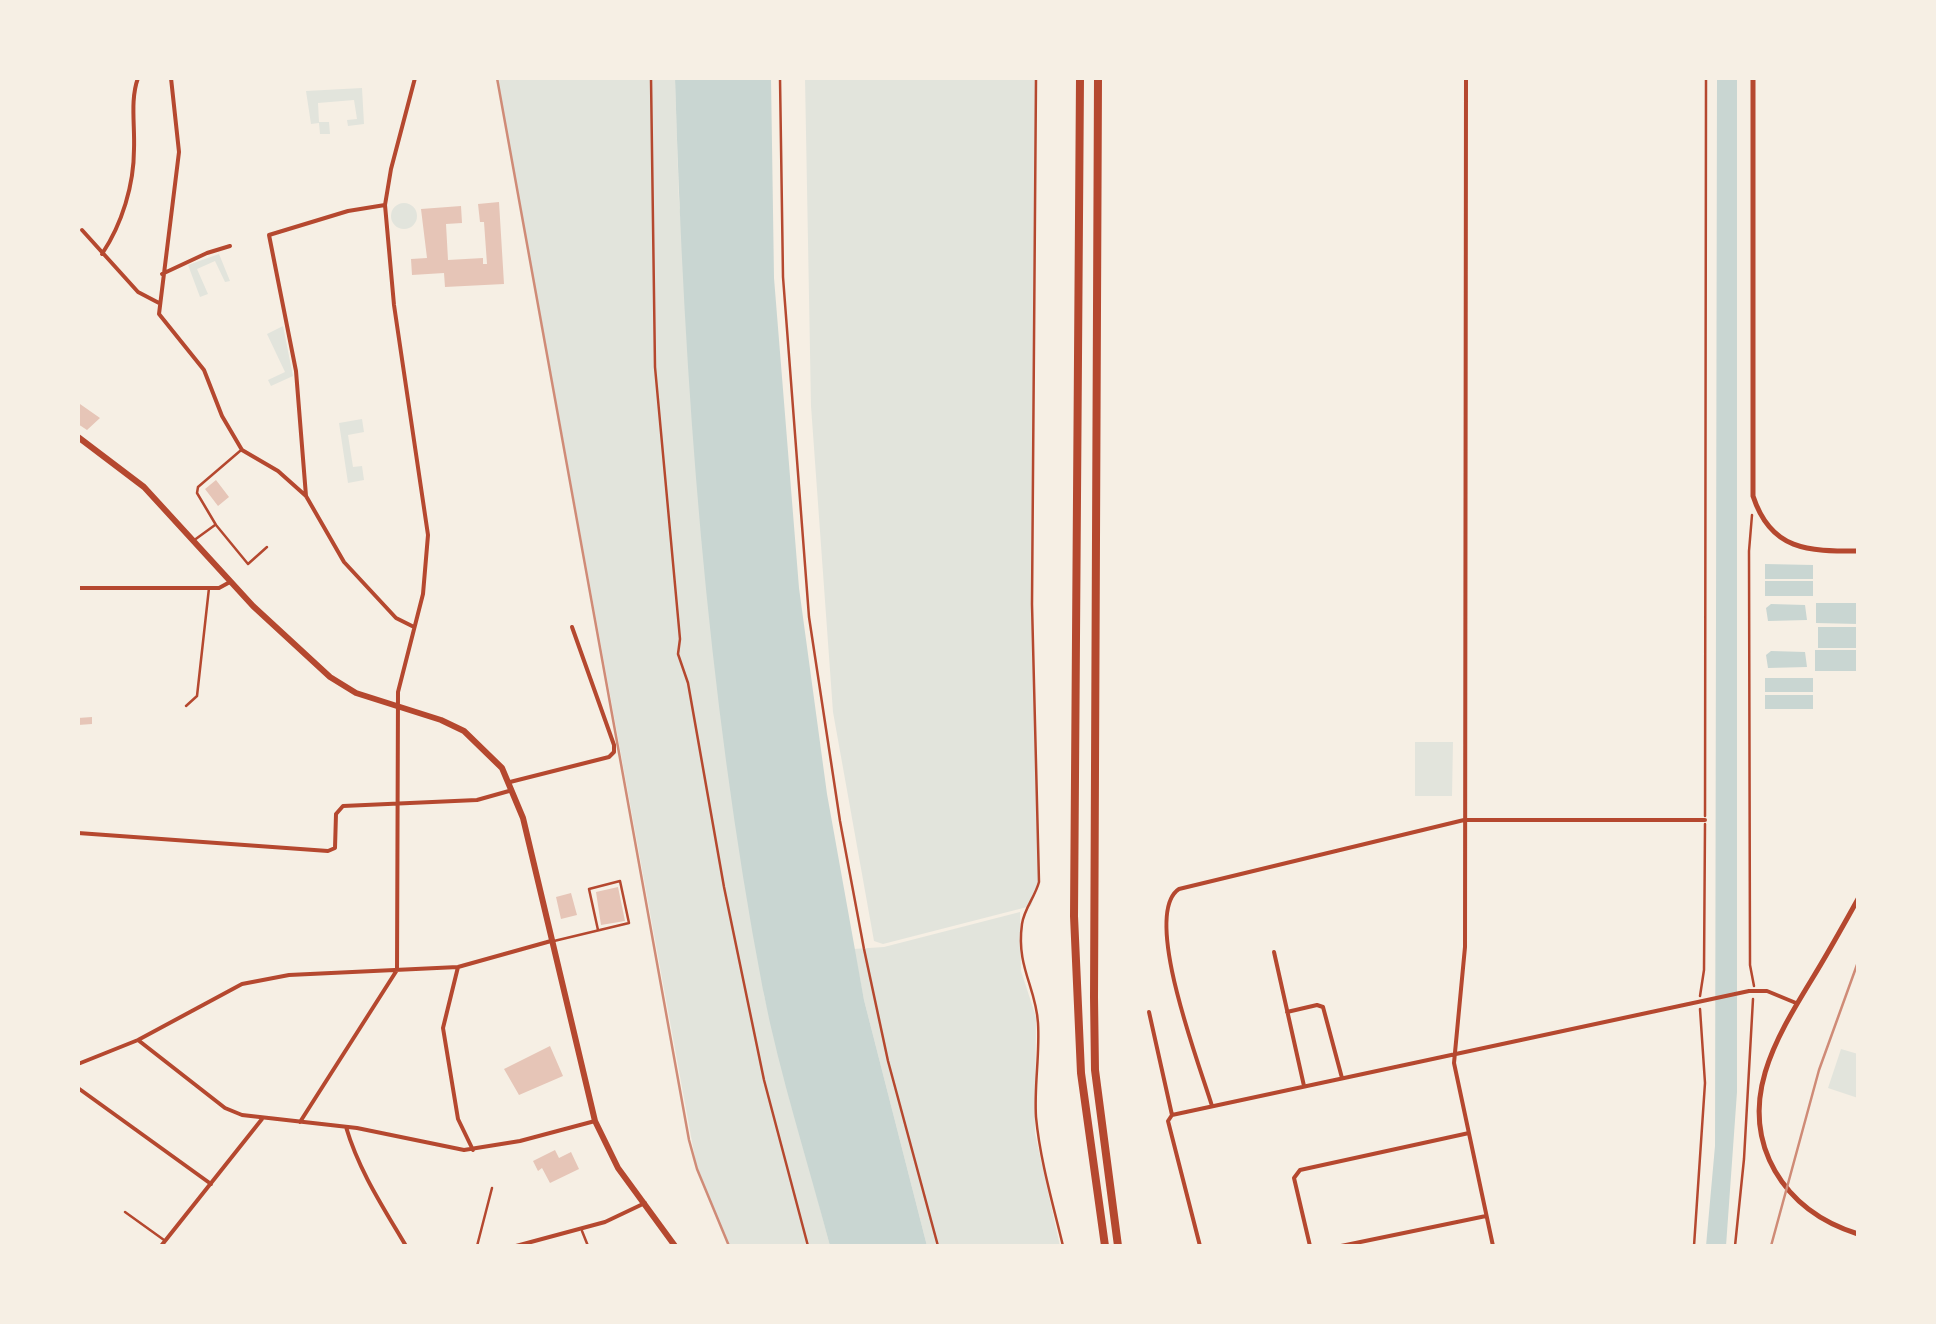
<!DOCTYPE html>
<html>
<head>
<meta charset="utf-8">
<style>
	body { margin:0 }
	#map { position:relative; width:1936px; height:1324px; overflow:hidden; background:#f6efe4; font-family:"Open Sans",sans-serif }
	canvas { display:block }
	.frame { position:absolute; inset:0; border:80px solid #f6efe4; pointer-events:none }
</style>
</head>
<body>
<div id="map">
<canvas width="1936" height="1324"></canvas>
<div class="frame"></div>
</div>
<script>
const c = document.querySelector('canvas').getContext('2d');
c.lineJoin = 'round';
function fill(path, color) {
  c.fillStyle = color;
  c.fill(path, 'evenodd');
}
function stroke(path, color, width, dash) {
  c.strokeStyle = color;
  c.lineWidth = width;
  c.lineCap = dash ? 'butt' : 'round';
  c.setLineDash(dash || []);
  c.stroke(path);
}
fill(new Path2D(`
	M497,78h178l4,124 85,793 66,251h-101l-32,-77z
	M805,78h231l-4,526 7,278 -8,24 -148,38 -9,-3 -41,-229 -22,-306z
	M362,88l2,36 -16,2 -1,-6 10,-1 -3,-19 -36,3 1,19h10l1,12h-10l-1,-11 -8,1 -5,-33z
	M391 216a13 13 0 1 1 26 0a13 13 0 1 1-26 0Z
	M219,254l11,27 -5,1 -10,-21 -18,8 11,25 -8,3 -12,-32z
	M283,326l10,50 -22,10 -3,-6 17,-8 -18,-38z
	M362,419l2,13 -16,3 5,32 9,-1 2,14 -16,3 -9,-60z
	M1415,742h38l-1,54h-37z
	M1020,912l1,59 15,46 -1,116 25,113h-133l-63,-246 -10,-51 30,-2z
	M1841,1049l17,5v44l-30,-10z`), '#e2e4dc');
fill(new Path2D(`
	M675,78h96l3,200 25,310 28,206 37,206 63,246h-97c-22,-84 -50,-170 -67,-256 -57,-301 -79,-606 -88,-912z
	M1717,78h20v1014l-11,154h-20l9,-100z
	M1765,564l48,1v14h-48z
	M1765,581h48v15h-48z
	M1816,603h42v21l-42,-1z
	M1771,604l34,1 2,15 -39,1 -2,-13z
	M1818,627h40v21h-40z
	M1815,650h43v21h-43z
	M1771,651l34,1 2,15 -39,1 -2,-13z
	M1765,678h48v14h-48z
	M1765,695h48v14h-48z`), '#c9d6d2');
fill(new Path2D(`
	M499,202l5,82 -59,3 -1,-14 -32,2 -1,-16 16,-1 -6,-49 40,-3 1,17 -16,1 2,36 35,-2v6h4l-3,-42h-4l-2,-18z
	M80,404l20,14 -13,12 -9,-6z
	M216,480l13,17 -11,9 -13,-17z
	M92,717v7l-14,1v-7z
	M618,887l7,34 -24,4 -5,-33z
	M571,893l6,22 -16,4 -5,-22z
	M550,1046l13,30 -44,19 -15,-26z
	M555,1150l4,8 12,-6 8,17 -29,14 -8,-15 -4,3 -5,-10z`), '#e6c5b7');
stroke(new Path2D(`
	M651,78l4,289 25,272 -2,15 10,29 36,204 40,193 44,166
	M780,78l3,199 26,340 31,204 24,128 24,112 50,185
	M1036,78l-4,526 7,278c-4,15 -15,27 -17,42 -6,43 14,63 16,99 2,31 -4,63 -2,94 4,43 17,87 27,129
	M1752,515l-3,36 1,414 4,21
	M1705,816l1,-738
	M1700,996l4,-26 1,-146
	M1694,1246l11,-163 -5,-74
	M1735,1246l9,-87 9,-160`), '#b5482f', 2.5);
stroke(new Path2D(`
	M240,451l-42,36 -1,6 19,32 32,39 19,-17
	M193,541l22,-16
	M186,706l11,-10 12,-108
	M554,941l75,-18 -9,-42 -31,8 9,41
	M125,1212l39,28
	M582,1231l6,15
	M477,1246l15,-58`), '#b5482f', 2.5);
stroke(new Path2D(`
	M171,78l8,74 -20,162 45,56 18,46 20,34 36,21 28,25 38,66 52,56 18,9
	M1466,78l-1,869 -11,116 39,183
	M82,230l56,62 21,11
	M102,254c20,-30 32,-69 32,-105 1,-24 -4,-49 4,-71
	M162,274l45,-21 23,-7
	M306,496l-10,-125 -27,-136 79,-24 37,-6
	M78,588h141l11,-6
	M510,782l99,-25 5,-5v-7l-42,-118
	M78,833l250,18 7,-3 1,-34 7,-8 134,-6 32,-9
	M1274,952l30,134
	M458,967l-15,61 15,91 15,31
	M397,970l1,-278 25,-98 5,-59 -34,-230 -9,-100 6,-36 24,-91
	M1149,1012l23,103 -4,6 32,125
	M1287,1012l30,-7 6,2 19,71
	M138,1040l87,68 17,7 115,13 107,22 56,-9 75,-20
	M78,1064l60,-24 104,-56 47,-9 169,-8 93,-26
	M78,1088l133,96
	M1212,1106c-12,-40 -71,-192 -33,-217l285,-69h241
	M1172,1115l577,-124h18l29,12
	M300,1122l97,-152
	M346,1127c13,44 37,80 60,119
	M161,1246l101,-127
	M516,1246l89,-24 40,-19
	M1310,1246l-16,-68 6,-8 169,-37
	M1341,1246l145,-30`), '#b5482f', 4);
stroke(new Path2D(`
	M1753,78v418c18,55 55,55 105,55
	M1858,899c-15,27 -30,54 -46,80 -36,59 -76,124 -37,192 19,33 48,52 83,63`), '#b5482f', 5);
stroke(new Path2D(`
	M78,437l66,50 109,119 77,71 26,16 85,27 23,11 38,37 21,50 72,303 23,47 57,78`), '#b5482f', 6);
stroke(new Path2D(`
	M1080,78l-6,838 7,157 24,173
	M1098,78l-4,919 1,73 23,176`), '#b5482f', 8);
stroke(new Path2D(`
	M497,78l192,1062 8,29 32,77
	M1771,1246l48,-176 39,-108`), '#cf8b77', 2.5);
</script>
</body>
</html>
